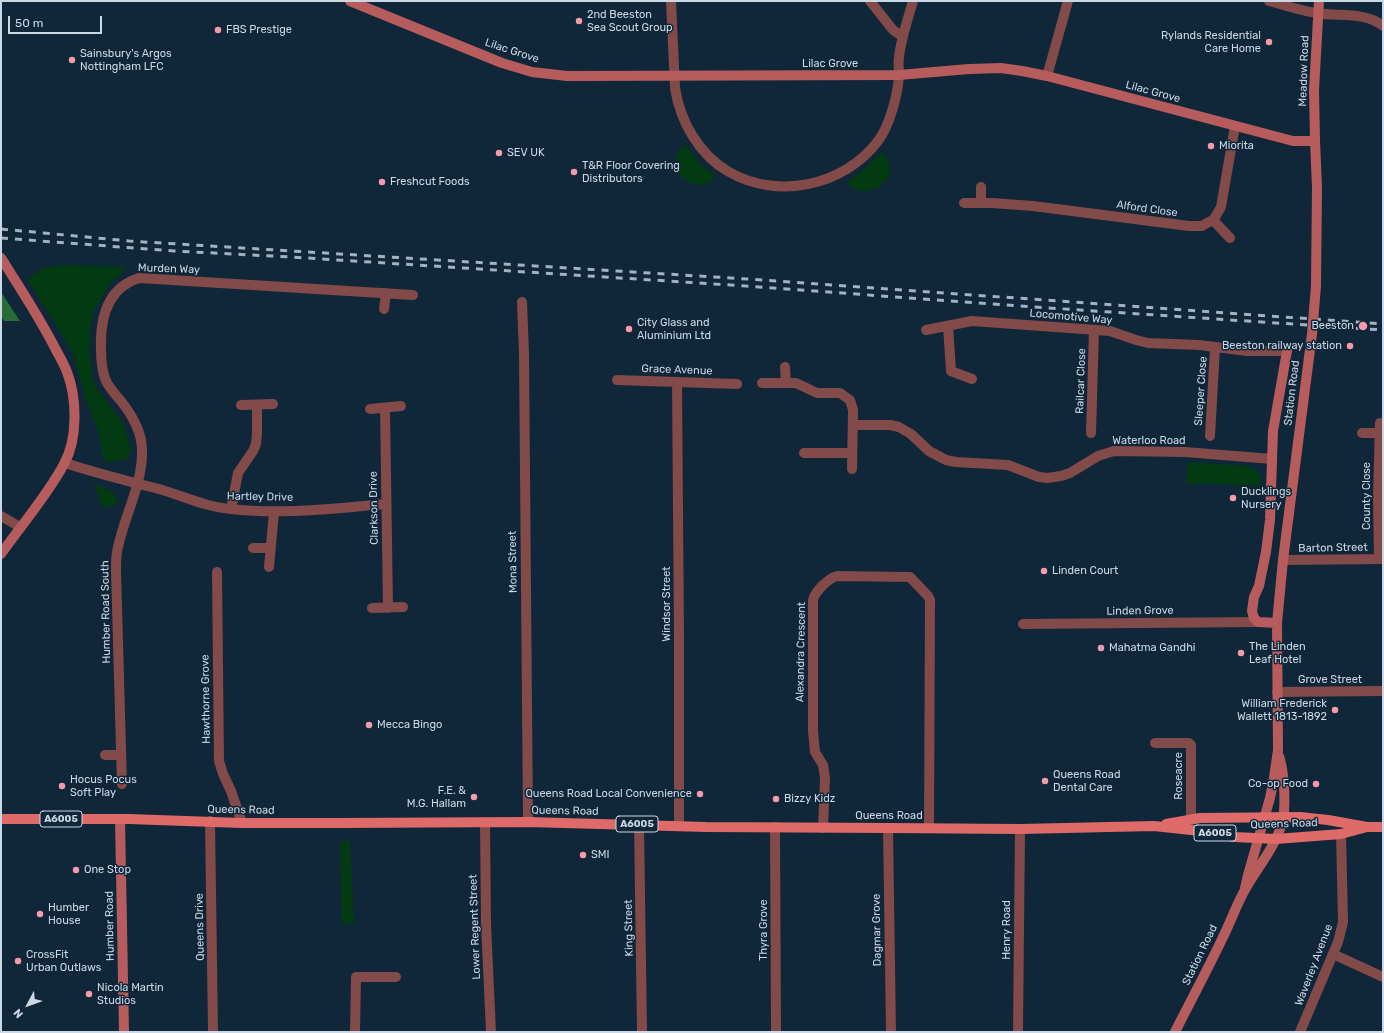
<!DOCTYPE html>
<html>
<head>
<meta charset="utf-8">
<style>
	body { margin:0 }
	#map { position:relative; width:1384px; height:1033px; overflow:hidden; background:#102639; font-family:Rubik,sans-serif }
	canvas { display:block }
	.frame { position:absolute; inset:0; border:2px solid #cad8e5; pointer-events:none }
	.north { position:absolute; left:8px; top:985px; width:40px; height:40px; -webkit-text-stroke:3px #102639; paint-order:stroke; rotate:229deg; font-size:11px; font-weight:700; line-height:16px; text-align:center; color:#cad8e5 }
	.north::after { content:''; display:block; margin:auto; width:14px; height:18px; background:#cad8e5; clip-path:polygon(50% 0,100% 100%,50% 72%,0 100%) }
	.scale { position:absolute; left:8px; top:16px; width:94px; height:18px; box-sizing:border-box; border:2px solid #cad8e5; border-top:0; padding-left:5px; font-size:12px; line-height:14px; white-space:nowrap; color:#cad8e5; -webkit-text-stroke:3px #102639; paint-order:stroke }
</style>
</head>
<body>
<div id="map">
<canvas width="1384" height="1033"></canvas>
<div class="frame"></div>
<div class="north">N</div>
<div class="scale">50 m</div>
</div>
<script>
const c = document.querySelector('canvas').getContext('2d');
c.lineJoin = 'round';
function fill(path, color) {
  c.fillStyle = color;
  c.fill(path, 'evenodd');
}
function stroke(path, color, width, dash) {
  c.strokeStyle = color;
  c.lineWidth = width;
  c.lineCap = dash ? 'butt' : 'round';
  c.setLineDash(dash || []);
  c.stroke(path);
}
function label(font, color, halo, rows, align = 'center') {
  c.font = font + ' Rubik,sans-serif';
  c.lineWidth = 3;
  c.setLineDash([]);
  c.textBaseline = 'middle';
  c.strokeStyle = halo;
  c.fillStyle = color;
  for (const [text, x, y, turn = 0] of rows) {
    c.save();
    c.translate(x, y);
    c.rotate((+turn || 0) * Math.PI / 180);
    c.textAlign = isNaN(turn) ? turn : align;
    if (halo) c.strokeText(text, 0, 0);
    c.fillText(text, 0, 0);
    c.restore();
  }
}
fill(new Path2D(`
	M685,144l14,19 17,13c-4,4 -8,8 -13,9 -13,1 -29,-11 -28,-25 1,-6 6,-11 10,-16z
	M882,152c4,5 8,10 8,17 -1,16 -20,26 -34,21 -3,-2 -6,-5 -9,-8l17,-13z
	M63,265l65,2 -18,17 -15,24 -5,18 -1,26 4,26 3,9 27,36 8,26 -3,9 -8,3 -16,1 -6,-31 -11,-28 -13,-47 -10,-18 -37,-59 17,-11z
	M1188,462l60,4c11,4 13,9 13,20l-75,-3z
	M94,484c11,4 22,6 24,19l-15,5z
	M350,840l4,84h-12l-2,-81 5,-2z`), '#023a11');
fill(new Path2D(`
	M1,292l19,29h-16l-3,-5z`), '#266c34');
stroke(new Path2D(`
	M671,1l4,87c5,33 24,67 54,84 49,28 115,14 149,-31 12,-16 20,-47 21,-66 0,-6 -1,-12 0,-18 2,-19 9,-38 14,-56
	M870,1l23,29 10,7
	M1269,1c16,4 32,10 48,12 21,4 48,-2 66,13
	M1047,76l21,-75
	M964,203h28l41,3 156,20h13l5,-3 6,-3 4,-6 4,-7 14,-81
	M981,203v-16
	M1213,220l17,18
	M522,302l2,52 4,468
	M384,309l2,-16
	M948,326l3,45 21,8
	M926,330l46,-9 138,10 26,9 12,3 51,2 48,6h40
	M785,367l1,16
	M617,380l120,4
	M677,382l2,255v189
	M762,383h34l21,10h23l10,7 3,10 -1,59
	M241,405l32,-1
	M385,408l3,200
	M370,409l31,-3
	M853,425h37l9,2 12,7 18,17 17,9 10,2 52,3 31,12 8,1 14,-2 9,-3 28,-17 16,-5 71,1 87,7
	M1091,433l3,-103
	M1362,433h17
	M1210,436l5,-88
	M804,453h48
	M65,463c31,10 62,18 94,26 24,7 47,18 72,20 52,6 104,-1 155,-5
	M231,509l7,-36 15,-22 3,-7 1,-10v-29
	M1,516l19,11
	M253,548h18
	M1379,559l-1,-62 2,-74
	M1283,560l100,-1
	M269,567l5,-55
	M217,572l2,189 4,13 8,17 11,32
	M372,608l31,-1
	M1023,624l235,-2
	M1277,692l106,-1
	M1155,743h34l2,2v74
	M105,755h15
	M122,784l-6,-213c0,-6 0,-13 1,-19 6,-34 26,-67 25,-102 0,-19 -10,-35 -21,-49 -5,-6 -11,-12 -15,-20 -4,-9 -5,-22 -5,-32 -1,-30 6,-61 38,-71l274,17
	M210,821l3,211
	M485,822l1,102 5,108
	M639,824l3,208
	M775,827l1,205
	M823,828l2,-50 -2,-13 -8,-13 -2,-21v-131c2,-9 16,-22 24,-24l73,1 18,19 2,4 -1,228
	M888,828l3,204
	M1333,954l50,23
	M355,1032l1,-55h40
	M1018,1032l2,-203
	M1300,1032l38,-90 5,-20 -2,-88`), '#824a48', 10);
stroke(new Path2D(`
	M350,1l152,62 30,9 35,4 332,-1 70,-6 32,-1 21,3 25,5 246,65h22
	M1317,187l-2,-46 -1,-51 5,-89
	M1,258c19,30 39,60 55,92 4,7 8,14 11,22 10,26 11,67 -3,92 -17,32 -42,60 -63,90
	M1277,623l-19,-1 -4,-4 -2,-7 2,-14 5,-11 7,-34 4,-32 3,-89 14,-80
	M120,819l4,213
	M1245,888l3,-13 22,-77 4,-20 4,-28 -1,-127 6,-63 6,-47
	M1175,1032c16,-32 33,-63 48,-95 8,-16 14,-34 23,-49 13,-23 31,-43 37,-69 3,-16 1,-48 -4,-63`), '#b75c5c', 10);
stroke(new Path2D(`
	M1,819h128l113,4h97l189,-1 178,5 182,1 132,1 134,-3 46,5 34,6 42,2 65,-5 26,-7
	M1166,824l34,-6 100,-1 28,3 39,7h16`), '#df6a6a', 10);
stroke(new Path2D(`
	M1,229l128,12 618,38 636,45
	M1,238l173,13 117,6 455,29 273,20 364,24`), '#a2b2c0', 3, [7, 7]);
stroke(new Path2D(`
	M1289,513l23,-179 4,-48 1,-99`), '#b75c5c', 10);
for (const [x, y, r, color] of [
	[579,21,4,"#f39aab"],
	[218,30,4,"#f39aab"],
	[1269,42,4,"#f39aab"],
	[72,60,4,"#f39aab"],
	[1211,146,4,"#f39aab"],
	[499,153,4,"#f39aab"],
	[574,172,4,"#f39aab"],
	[382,182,4,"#f39aab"],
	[1363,326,5,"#f39aab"],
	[629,329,4,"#f39aab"],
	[1350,346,4,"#f39aab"],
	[1233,498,4,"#f39aab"],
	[1044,571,4,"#f39aab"],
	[1101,648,4,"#f39aab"],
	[1241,653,4,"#f39aab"],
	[1335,710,4,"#f39aab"],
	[369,725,4,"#f39aab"],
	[1045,781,4,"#f39aab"],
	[1316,784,4,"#f39aab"],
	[62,786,4,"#f39aab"],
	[700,794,4,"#f39aab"],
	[474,797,4,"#f39aab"],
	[776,799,4,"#f39aab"],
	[583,855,4,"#f39aab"],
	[76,870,4,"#f39aab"],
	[40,914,4,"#f39aab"],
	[18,961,4,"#f39aab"],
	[89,994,4,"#f39aab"]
]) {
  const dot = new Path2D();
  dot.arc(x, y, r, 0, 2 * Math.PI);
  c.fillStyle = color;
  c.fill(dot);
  stroke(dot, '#102639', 1.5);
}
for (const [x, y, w] of [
	[61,819,42],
	[637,824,42],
	[1215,833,42]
]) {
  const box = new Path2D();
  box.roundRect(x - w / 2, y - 8, w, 16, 3);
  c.fillStyle = '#102639';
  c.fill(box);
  stroke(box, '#cad8e5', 1);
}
label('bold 10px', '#cad8e5', null, [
	["A6005",61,819],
	["A6005",637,824],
	["A6005",1215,833]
]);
label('11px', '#cad8e5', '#102639', [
	["2nd Beeston",587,15],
	["Sea Scout Group",587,28],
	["FBS Prestige",226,30],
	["Rylands Residential",1261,36,"right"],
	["Care Home",1261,49,"right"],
	["Sainsbury's Argos",80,54],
	["Nottingham LFC",80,67],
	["Miorita",1219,146],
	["SEV UK",507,153],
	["T&R Floor Covering",582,166],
	["Distributors",582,179],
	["Freshcut Foods",390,182],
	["City Glass and",637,323],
	["Aluminium Ltd",637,336],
	["Beeston",1354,326,"right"],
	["Beeston railway station",1342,346,"right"],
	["Ducklings",1241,492],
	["Nursery",1241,505],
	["Linden Court",1052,571],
	["The Linden",1249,647],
	["Leaf Hotel",1249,660],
	["Mahatma Gandhi",1109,648],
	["William Frederick",1327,704,"right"],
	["Wallett 1813-1892",1327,717,"right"],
	["Mecca Bingo",377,725],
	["Queens Road",1053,775],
	["Dental Care",1053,788],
	["Hocus Pocus",70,780],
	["Soft Play",70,793],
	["Co-op Food",1308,784,"right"],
	["F.E. &",466,791,"right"],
	["M.G. Hallam",466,804,"right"],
	["Queens Road Local Convenience",692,794,"right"],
	["Bizzy Kidz",784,799],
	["SMI",591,855],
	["One Stop",84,870],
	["Humber",48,908],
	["House",48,921],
	["CrossFit",26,955],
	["Urban Outlaws",26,968],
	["Nicola Martin",97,988],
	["Studios",97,1001]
], 'left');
label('11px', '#cad8e5', '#102639', [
	["Lilac Grove",512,51,18],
	["Lilac Grove",830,64],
	["Meadow Road",1304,71,-88],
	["Lilac Grove",1153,92,15],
	["Alford Close",1147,209,8],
	["Murden Way",169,269,2],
	["Locomotive Way",1071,317,5],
	["Grace Avenue",677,370,2],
	["Railcar Close",1081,381,-88],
	["Sleeper Close",1201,391,-86],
	["Station Road",1292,393,-83],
	["Waterloo Road",1149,441],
	["County Close",1367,496,-90],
	["Hartley Drive",260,497,1],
	["Clarkson Drive",374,508,-91],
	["Barton Street",1333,548,-1],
	["Mona Street",513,562,-91],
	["Windsor Street",667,604,-90],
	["Linden Grove",1140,611,-1],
	["Humber Road South",106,612,-91],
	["Alexandra Crescent",801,652,-89],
	["Grove Street",1330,680],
	["Hawthorne Grove",206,699,-91],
	["Roseacre",1179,776,-90],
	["Queens Road",241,810,1],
	["Queens Road",565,811,1],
	["Queens Road",889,816],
	["Queens Road",1284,824,-2],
	["Humber Road",110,926,-91],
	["Queens Drive",200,927,-91],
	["Lower Regent Street",475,927,-92],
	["King Street",629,928,-91],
	["Thyra Grove",764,930,-90],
	["Dagmar Grove",877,930,-91],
	["Henry Road",1007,930,-90],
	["Station Road",1200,955,-64],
	["Waverley Avenue",1314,965,-69]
]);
</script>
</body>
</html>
